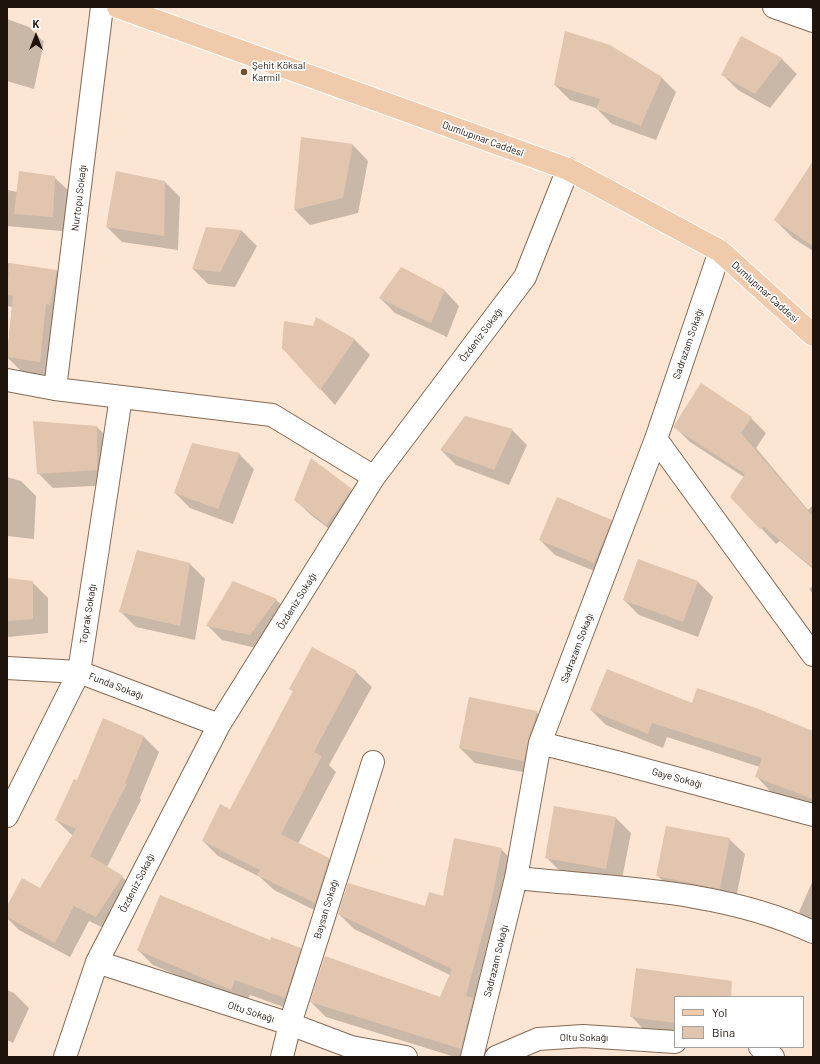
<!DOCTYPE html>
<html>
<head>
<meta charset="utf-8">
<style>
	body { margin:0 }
	#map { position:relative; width:820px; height:1064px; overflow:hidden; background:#fce5d2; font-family:Barlow,sans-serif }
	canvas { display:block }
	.frame { position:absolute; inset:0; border:8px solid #1e140c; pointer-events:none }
	.legend { position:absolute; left:674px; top:996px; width:130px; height:52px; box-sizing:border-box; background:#fff; border:1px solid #a5a19e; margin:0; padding:5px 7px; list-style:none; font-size:12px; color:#1e140c }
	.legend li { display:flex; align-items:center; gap:8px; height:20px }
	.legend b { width:20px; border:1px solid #a5a19e }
	.north { position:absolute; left:16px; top:16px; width:40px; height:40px; -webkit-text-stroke:3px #fff; paint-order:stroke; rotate:0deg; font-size:11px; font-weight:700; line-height:16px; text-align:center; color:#1e140c }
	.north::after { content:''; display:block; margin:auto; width:14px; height:18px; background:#1e140c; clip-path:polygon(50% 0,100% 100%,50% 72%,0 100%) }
</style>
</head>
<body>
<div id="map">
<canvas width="820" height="1064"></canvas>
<div class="frame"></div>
<ul class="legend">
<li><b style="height:5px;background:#efcbac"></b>Yol</li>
<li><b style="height:11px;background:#e1c5ae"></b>Bina</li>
</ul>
<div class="north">K</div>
</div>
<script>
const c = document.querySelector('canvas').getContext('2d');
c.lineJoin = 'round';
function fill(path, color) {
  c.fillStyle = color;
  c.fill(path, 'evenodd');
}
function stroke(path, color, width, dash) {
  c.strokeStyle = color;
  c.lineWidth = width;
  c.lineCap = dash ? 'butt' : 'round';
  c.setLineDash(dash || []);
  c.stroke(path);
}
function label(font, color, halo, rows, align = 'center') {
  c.font = font + ' Barlow,sans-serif';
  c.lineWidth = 3.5;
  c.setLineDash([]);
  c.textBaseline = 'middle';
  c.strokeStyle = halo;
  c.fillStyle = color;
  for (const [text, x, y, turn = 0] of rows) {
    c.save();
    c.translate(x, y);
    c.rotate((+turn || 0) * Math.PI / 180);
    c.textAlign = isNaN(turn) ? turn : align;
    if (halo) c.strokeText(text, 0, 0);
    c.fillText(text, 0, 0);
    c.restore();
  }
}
fill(new Path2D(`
	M7,19l22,8 15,15 -10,47 -27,-8z
	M742,37l40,22 15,15 -27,34 -32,-18 -15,-15z
	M661,77l15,15 -20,48 -44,-16 -16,-16 -26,-8 -15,-15z
	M302,139l51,6 15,16 -10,52 -48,12 -15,-15z
	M813,162v89l-20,-13 -18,-18z
	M54,177l16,15 2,40 -65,-6v-36l11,2z
	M165,182l15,15 -2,53 -56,-8 -15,-15z
	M207,228l35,3 15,15 -22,41 -27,-3 -15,-15z
	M7,263l50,8 15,16 -17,89 -33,-4 -15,-15 5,-50 -5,-1z
	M444,290l15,16 -12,31 -52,-24 -15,-15z
	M354,339l16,16 -35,50 -52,-57z
	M751,418l15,15 -10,15 52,62 5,-5v64l-33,-28 -4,3 -15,-16 -17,-51 -54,-35 -15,-15z
	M97,427l15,15v43l-59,3 -15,-15z
	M512,430l15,15 -18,40 -53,-20 -15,-15z
	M239,454l15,15 -21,55 -43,-16 -15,-15z
	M7,477l14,4 15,15 -2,43 -27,-3z
	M351,490l15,15 -24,34 -31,-24 -16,-15z
	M611,521l15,15 -17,41 -54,-22 -15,-15z
	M137,551l53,13 15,15 -10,61 -59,-13 -15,-15z
	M7,579l25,3 16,16v35l-39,4 -2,-2z
	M698,582l15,15 -15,40 -59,-22 -15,-15z
	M813,586v8l-4,-5z
	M276,600l16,15 -27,35 -43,-10 -15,-15z
	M312,649l44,23 16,15 -43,78 7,7 -38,72 31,15 15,15 -14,44 -56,-28 -14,-13 -42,-21 -15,-15 28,-31 63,-118 -3,-3z
	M693,704l120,27v77l-42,-16 -15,-16 4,-9 -93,-30 -4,11 -57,-23 -15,-15z
	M536,712l15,15 -12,48 -64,-12 -15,-15z
	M144,737l15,15 -19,46 1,2 -34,67 15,10 16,15 -26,40 -23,-11 -19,36 -51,-27 -12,-12v-10l33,-19 33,-53 -17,-16 21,-38z
	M616,818l15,15 -10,51 -60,-12 -15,-15z
	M729,839l16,15 -10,49 -62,-12 -15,-15z
	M501,849l15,15 -38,193h-23l-129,-40 -15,-15 130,-4 9,-23 -96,-46 -15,-15 87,-7 17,-10z
	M813,880v46l-14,-14z
	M270,941l31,7 15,16 -16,49 -50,-18 -4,9 -93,-39 -15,-15z
	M637,969l71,28h-33v38l-29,-3 -15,-16z
	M7,990l7,3 15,15 -16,35 -6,-3z`), '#0003');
fill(new Path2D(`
	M565,31l45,14 52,32 -21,49 -45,-17 4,-10 -46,-14z
	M741,36l41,22 -27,36 -34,-19z
	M301,137l52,7 -10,54 -49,12z
	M813,161v85l-39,-26z
	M19,171l36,5 -2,41 -39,-3z
	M116,171l49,10 -1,55 -58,-9z
	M206,227l36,3 -22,42 -28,-3z
	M9,263l48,7 -7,35 -4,-1 -6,58 -33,-5 6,-61 -6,-1z
	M401,267l44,23 -14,33 -52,-25z
	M316,317l39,22 -35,51 -38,-42 2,-27 29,5z
	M701,383l51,34 -11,16 72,84v51l-49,-41 -4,2 -30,-32 15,-23 -72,-47z
	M465,416l48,13 -19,41 -54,-20z
	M33,421l64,5v44l-60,4z
	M192,443l48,10 -22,56 -44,-16z
	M311,458l41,31 -26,36 -32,-25z
	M557,497l55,23 -18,43 -55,-23z
	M137,550l53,13 -10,63 -61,-14z
	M638,559l60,22 -15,41 -60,-22z
	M7,578l26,3v38l-26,2z
	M233,581l44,18 -27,36 -44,-9z
	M312,647l45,24 -43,81 8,4 -41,78 48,24 -14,45 -58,-28 3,-5 -58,-29 18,-37 10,5 63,-118 -4,-2z
	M607,669l85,34 5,-15 59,20 57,23v68l-58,-22 7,-19 -110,-35 -4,11 -58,-24z
	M469,697l68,14 -9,30 -4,20 -65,-13z
	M103,718l41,18 -19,47 2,1 -37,72 33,20 -27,41 -22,-11 -19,37 -48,-26v-11l15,-28 18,10 36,-59 -21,-9 19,-41 3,1z
	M554,806l62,11 -10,52 -61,-11z
	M666,826l64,12 -10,51 -64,-13z
	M454,838l48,10 -11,55 -25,93 7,2 -12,51 -151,-47 15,-46 115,41 12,-28 -114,-55 10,-31 77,23 4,-14 14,4z
	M160,895l110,45 1,-3 30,11 -16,50 -50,-18 -4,10 -94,-40z
	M636,968l96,13 -1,16h-56v26l-45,-6z`), '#e1c5ae');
const minor = new Path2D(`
	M774,7l39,14
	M7,380l48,9 217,26 102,62
	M55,389l47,-382
	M656,439l157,216
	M7,668l72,4 140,53
	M540,743l76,19 197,53
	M7,816l72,-144 42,-275
	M516,878c99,10 205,11 297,54
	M97,962l193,62 61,23 55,10
	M760,1047l13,10
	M65,1057l32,-95 122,-237 155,-248 151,-200 43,-108
	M282,1057l8,-33 83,-262
	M472,1057l44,-179 24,-135 116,-304 64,-188
	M496,1057l42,-18 45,-3 92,6`);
const major = new Path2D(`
	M118,7l450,162 152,82 93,84`);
stroke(minor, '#846b56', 24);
stroke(major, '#fff', 24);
stroke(minor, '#fff', 22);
stroke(major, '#efcbac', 22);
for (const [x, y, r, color] of [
	[244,72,4,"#754e2b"]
]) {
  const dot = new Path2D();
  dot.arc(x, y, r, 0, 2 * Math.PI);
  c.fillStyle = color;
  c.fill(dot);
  stroke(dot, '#fff', 1.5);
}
label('10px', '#1e140c', '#fff', [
	["Şehit Köksal",252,66],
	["Karmil",252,78]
], 'left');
label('10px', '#1e140c', '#fff', [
	["Dumlupınar Caddesi",483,139,20],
	["Nurtopu Sokağı",79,198,-83],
	["Dumlupınar Caddesi",765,292,42],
	["Özdeniz Sokağı",481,335,-53],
	["Sadrazam Sokağı",688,344,-71],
	["Özdeniz Sokağı",297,601,-58],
	["Toprak Sokağı",88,614,-81],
	["Sadrazam Sokağı",577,648,-69],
	["Funda Sokağı",116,686,21],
	["Gaye Sokağı",677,778,15],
	["Özdeniz Sokağı",137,883,-63],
	["Baysan Sokağı",326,909,-73],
	["Sadrazam Sokağı",496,961,-76],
	["Oltu Sokağı",251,1012,18],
	["Oltu Sokağı",584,1038]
]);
</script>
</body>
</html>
